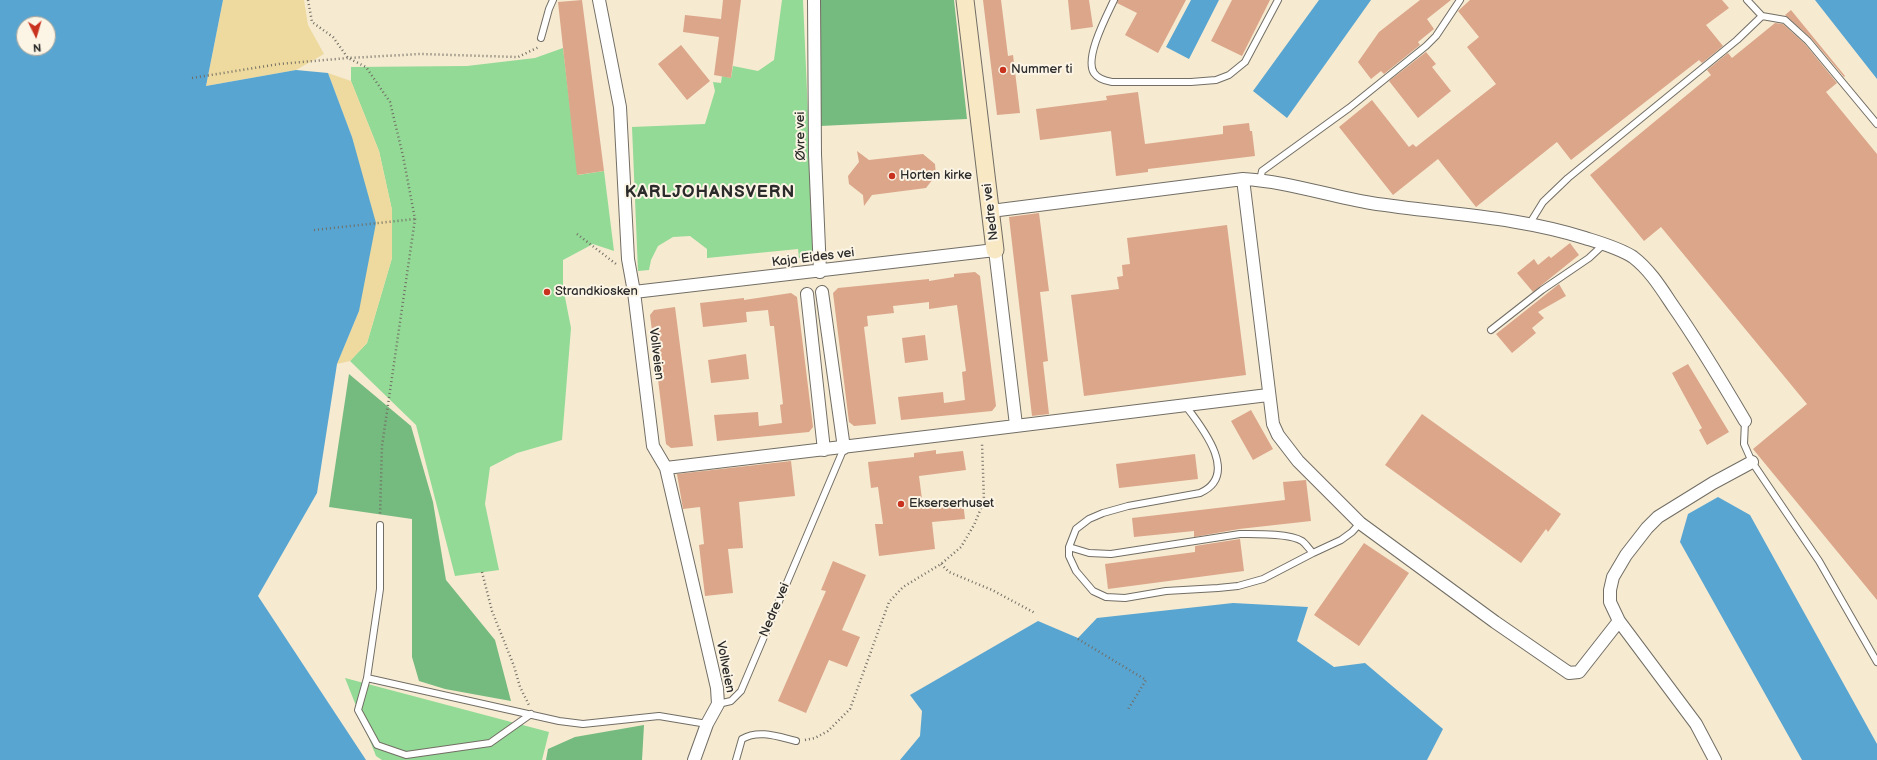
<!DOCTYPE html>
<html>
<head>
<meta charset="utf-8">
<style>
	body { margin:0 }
	#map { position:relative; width:1877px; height:760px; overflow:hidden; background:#f6ead1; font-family:"Balsamiq Sans",sans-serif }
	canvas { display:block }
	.north { position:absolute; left:16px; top:16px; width:40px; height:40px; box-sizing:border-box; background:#fcf5e5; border:1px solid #a8a49b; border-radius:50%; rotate:175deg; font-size:11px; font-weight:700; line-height:16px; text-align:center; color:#2b2b2b }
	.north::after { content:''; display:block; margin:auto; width:14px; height:18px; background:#c8321e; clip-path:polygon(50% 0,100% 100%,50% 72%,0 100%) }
</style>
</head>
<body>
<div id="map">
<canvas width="1877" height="760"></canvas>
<div class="north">N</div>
</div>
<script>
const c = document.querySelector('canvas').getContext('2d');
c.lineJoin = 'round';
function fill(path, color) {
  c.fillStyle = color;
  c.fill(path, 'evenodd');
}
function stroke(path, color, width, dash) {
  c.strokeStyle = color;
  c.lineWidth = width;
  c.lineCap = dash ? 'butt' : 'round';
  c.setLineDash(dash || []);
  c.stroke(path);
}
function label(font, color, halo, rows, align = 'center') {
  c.font = font + ' "Balsamiq Sans",sans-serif';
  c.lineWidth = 4;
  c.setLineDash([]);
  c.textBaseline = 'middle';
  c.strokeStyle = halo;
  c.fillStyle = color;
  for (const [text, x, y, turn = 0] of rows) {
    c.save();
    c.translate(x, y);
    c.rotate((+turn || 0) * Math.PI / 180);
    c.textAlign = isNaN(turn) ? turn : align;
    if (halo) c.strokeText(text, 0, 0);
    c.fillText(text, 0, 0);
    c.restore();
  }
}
fill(new Path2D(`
	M782,0h21l11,252 -15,6 -1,-9 -91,9v-9l-17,-13 -17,1 -15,9 -7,14 -2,10 -11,1 -6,-144 73,-3 10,-33 -2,-9 8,1 1,-7 9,2 2,-12 25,5 16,-11z
	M563,48l15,127 26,-4 10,80 -21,-7 -30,16v27l8,41 -9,112 -45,13 -27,14 -5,37 14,66 -44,6 -39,-151 -66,-64 17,-18 25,-85v-48l-13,-59 -28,-70v-14l116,-1 68,-8z
	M345,678l204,54 -7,28h-160l-6,-4z`), '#92da95');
fill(new Path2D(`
	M820,0h134l13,119 -147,7z
	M349,374l62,52 22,76 13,78 49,60 16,61 -66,-12 -26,-8 -7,-24v-138l-83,-12z
	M644,725l-2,35h-96l2,-11 27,-12z`), '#75ba7e');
fill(new Path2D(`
	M223,0h81l4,25 16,29 -28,16 -90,16z
	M328,73l23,8 28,70 13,59v48l-25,85 -17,18 -13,3 22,-53 -7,-174z`), '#eeda9e');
fill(new Path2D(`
	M0,0h223l-17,86 90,-16 32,3 24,64 24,86 -17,88 -22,53 -20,129 -59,103 108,164h-366zM24,24h24v24h-24z
	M1191,0h28l-30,59 -23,-12z
	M1319,0h52l-84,118 -34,-27z
	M1815,0h62v79z
	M1718,497l32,18 127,229v16h-75l-122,-218 8,-28z
	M1233,603l75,4 -11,34 37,26 31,-4 78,66 -16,31h-527l20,-24 2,-25 -12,-16 128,-74 40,17 19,-20z`), '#58a5d1');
fill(new Path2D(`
	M582,0l22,171 -27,4 -19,-173z
	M723,0h18l-10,78 -17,-3 5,-38 -36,-5 2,-17 36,4z
	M983,0h18l7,56 5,-1 7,58 -23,2z
	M1068,0h21l4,27 -22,3z
	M1118,0h68l-28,53 -33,-18 12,-22 -20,-10z
	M1232,0h38l-28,56 -31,-15z
	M1420,0h31l-24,19 7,10 -16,13 2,3 -36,29 -3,-3 -10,8 -13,-17 21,-30z
	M1470,0h252l7,8 -23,17 17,21 -21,17 -3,-3 -128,100 -14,-18 -81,65 -38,-48 -45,36 -54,-68 33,-27 37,47 4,-3 3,3 80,-63 -29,-37 12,-10 -21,-26z
	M1791,10l54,66 -1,1 -33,-39 -26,-23z
	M1775,23l8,1 22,20 32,39 -11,9 51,62v446l-124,-151 54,-45 -146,-177 -17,14 -54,-66 121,-100 -4,-5 21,-17 4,5z
	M681,45l29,36 -23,19 -29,-36z
	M1426,52l10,12 -4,3 19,24 -33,27 -29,-37z
	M1138,92l7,52 78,-10v-8l26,-3 1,8h2l3,25 -107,13v3l-32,4 -5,-45 -71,9 -4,-31 71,-9 -1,-4z
	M857,151l12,9 54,-6 12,10 1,11 -10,13 -54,7 -8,11 -1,-11 -14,-11 -1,-8 11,-14z
	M1039,213l10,78 -9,1 8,69 -5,1 6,52 -17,2 -23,-199z
	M1227,225l19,150 -162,21 -13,-101 48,-6 -2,-12 6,-1 -1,-11 8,-1 -3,-26z
	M1570,243l9,12 -46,37 -16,-19 17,-14 4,6 11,-9 2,2z
	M975,272l5,4 16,130 -4,5 -91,9 -3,-23 45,-5 1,11 21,-3 -3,-28 4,-1 -9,-66 -28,4v-7l-36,4 1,7 -27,3 1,10 -4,1 12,97 -22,2 -5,-4 -16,-129 5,-5 91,-9v2l25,-4v-3z
	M1559,284l7,12 -28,16 6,6 -12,10 4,5 -24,20 -16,-19z
	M791,293l6,4 16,130 -4,5 -92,9 -3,-26 44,-3 1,14 23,-3 -2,-18 3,-1 -9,-78h-4l-2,-16 -22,2 1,10 -44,5 -3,-24 44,-5v2z
	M675,307l18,139 -22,2 -5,-4 -16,-129 4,-5z
	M925,335l3,25 -23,3 -3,-25z
	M746,354l3,25 -38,4 -3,-23z
	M1688,364l41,68 -22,13 -8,-15 3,-2 -30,-55z
	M1251,410l22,39 -20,11 -22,-39z
	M1422,414l139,100 -13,18 -2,-3 -25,34 -136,-98z
	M936,450v4l27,-3 3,19 -47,6 4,31 40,-5 2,17 -33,3 3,27 -56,7 -4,-32h8l-5,-37 -7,1 -3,-26 46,-5v-4z
	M1195,454l3,25 -79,9 -3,-24z
	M791,461l4,35 -56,6 4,46 -15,1 5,44 -28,3 -6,-51 5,-1 -4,-37 -17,2 -6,-35z
	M1306,480l5,41 -72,8 -45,8v-6l-60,6 -2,-19 153,-18 -2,-18z
	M1240,539l4,32 -136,18 -3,-25 90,-12v-6z
	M1364,543l45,30 -50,73 -45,-31z
	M833,561l33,14 -24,55 18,7 -13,30 -18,-7 -23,53 -28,-12 48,-110 -5,-1z`), '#dba68a');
const lane = new Path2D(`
	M1114,0c-7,15 -30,58 -20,73 4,6 12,8 18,9h79l25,-2 13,-5 16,-13 33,-62
	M1747,0l15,16 23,4 23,21 69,83
	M541,38l8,-29 4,-9
	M1260,180l2,-9 87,-63 77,-62 10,-10 24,-36
	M1530,223l13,-21 25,-24 169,-138 25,-24
	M1491,330l51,-40 47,-32 15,-14
	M1185,405c16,21 56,70 15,88l-72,13 -25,7 -14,6 -13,10 -7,18v9l7,15 17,20 13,6 19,1 41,-7 52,-3 20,-2 25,-7 50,-26 28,-13 11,-8 8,-9
	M1745,421l-1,23 8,18 67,99 58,101
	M380,525v64l-13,89 -9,32 19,35 29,10 84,-12 41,-29
	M1069,547l20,6 22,1 129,-20c16,0 49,-1 62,7 4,3 7,8 11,12
	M367,678l192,43 24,3 76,-8 48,8
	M718,704l13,-3 10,-10 103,-243
	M736,760l6,-21c17,-10 37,-2 54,2`);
const street = new Path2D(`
	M599,0l21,107 8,152 6,33 19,154 13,22 51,220 1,16 -11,20 -13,36
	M814,0l1,154 5,118
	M1243,179l30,245 5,11 20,26 62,62 135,99 74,51 10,-1 40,-51
	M991,211l252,-32c43,2 86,17 128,24 71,11 145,13 214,35 16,5 34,10 48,19 17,13 28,31 40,49 26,37 49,76 72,115
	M634,292l361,-42 21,175
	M822,292l22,156
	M807,294l17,156
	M666,468c201,-23 401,-49 602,-73
	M1715,760l-19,-36 -77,-103 -9,-19v-12l3,-13 13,-22 21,-27 11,-11 55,-34 39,-21`);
const secondary = new Path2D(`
	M965,0l30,250`);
stroke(lane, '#726e65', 8);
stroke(street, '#726e65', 14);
stroke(secondary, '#726e65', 19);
stroke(new Path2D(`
	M308,0l4,22 21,15 15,21 18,9 24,35 13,54 12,63 -33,227 -2,70
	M192,78l87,-14 69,-6 72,-4 98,3 21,-10
	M314,230l101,-11
	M577,234l39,30
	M941,564l8,8 43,18 43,23
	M482,572l10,39 22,55 6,21 9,18
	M1078,639l68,41 -19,31
	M805,740l10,-2 13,-7 22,-22 39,-107 14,-15 38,-23 20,-17 13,-22 10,-24 -2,-58`), '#726e65', 2.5, [1, 3]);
stroke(lane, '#fff', 6);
stroke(street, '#fff', 12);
stroke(secondary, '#f8e8c3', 17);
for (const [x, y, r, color] of [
	[1003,70,4,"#c8321e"],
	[892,176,4,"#c8321e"],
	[547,292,4,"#c8321e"],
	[901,504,4,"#c8321e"]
]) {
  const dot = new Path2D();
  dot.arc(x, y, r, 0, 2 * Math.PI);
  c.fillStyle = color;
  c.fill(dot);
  stroke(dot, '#fcf5e5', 1.5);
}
label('13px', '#2b2b2b', '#fcf5e5', [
	["Nummer ti",1011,70],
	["Horten kirke",900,176],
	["Strandkiosken",555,292],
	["Ekserserhuset",909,504]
], 'left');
label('13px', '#2b2b2b', '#fcf5e5', [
	["Øvre vei",801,136,-91],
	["Nedre vei",991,212,-97],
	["Kaja Eides vei",813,258,-7],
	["Vollveien",656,354,83],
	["Nedre vei",775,610,-67],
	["Vollveien",725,667,79]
]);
c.letterSpacing = '1px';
label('bold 17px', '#2b2b2b', '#fcf5e5', [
	["KARLJOHANSVERN",710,193]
]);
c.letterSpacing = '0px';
</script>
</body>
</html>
